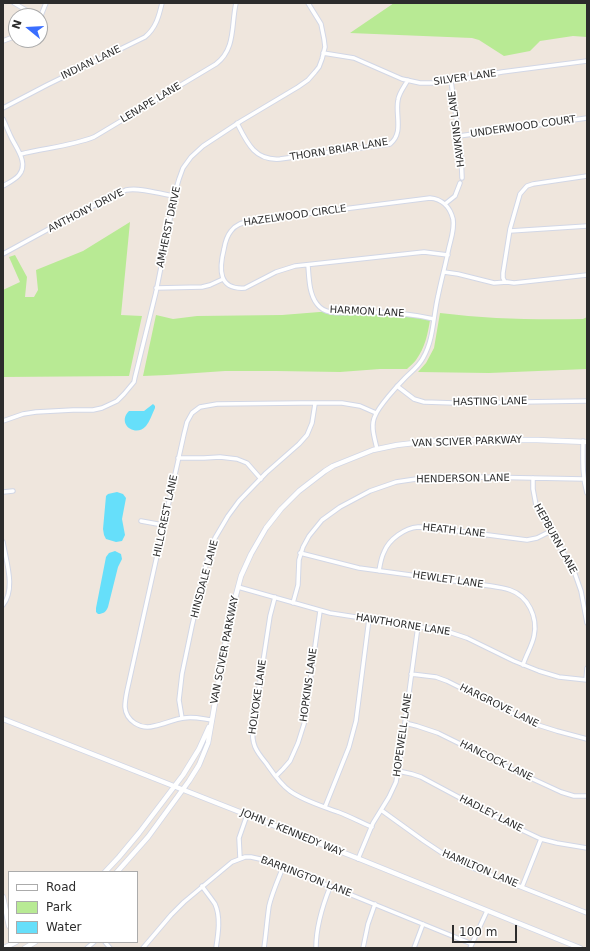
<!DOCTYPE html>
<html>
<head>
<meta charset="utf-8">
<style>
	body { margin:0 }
	#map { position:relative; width:590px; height:951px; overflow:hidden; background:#efe6dd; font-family:"DejaVu Sans",sans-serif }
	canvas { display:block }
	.frame { position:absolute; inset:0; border:4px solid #2c2c2c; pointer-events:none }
	.legend { position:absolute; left:8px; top:871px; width:130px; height:72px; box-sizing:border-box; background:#fff; border:1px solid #ababab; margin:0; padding:5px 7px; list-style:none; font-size:12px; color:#2c2c2c }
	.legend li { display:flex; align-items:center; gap:8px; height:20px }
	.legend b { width:20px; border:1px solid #ababab }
	.north { position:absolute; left:8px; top:8px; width:40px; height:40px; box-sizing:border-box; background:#fff; border:1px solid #ababab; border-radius:50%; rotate:288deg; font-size:11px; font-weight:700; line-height:16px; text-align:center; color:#2c2c2c }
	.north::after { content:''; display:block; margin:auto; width:14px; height:18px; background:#3a6eff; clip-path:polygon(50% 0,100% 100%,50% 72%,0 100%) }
	.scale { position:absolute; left:452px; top:925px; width:65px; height:18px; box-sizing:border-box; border:2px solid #2c2c2c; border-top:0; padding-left:5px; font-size:12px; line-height:14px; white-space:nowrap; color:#2c2c2c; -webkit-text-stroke:3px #fff; paint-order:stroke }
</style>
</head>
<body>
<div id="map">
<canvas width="590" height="951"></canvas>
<div class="frame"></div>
<ul class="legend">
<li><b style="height:5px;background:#fff"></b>Road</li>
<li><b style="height:11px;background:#b8ea94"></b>Park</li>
<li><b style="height:11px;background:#66dffa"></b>Water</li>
</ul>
<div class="north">N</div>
<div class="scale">100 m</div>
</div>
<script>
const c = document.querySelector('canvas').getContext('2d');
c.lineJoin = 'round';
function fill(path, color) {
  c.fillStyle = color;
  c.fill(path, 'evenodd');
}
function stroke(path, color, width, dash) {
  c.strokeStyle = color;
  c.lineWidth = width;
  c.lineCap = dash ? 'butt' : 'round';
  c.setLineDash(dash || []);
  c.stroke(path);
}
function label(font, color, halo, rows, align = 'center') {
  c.font = font + ' "DejaVu Sans",sans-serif';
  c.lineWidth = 3.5;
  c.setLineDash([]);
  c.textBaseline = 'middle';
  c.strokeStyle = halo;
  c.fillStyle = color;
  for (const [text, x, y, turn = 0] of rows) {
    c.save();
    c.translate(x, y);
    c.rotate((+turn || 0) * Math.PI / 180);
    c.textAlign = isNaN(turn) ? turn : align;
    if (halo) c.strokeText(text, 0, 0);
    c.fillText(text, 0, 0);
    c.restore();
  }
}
fill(new Path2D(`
	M394,3h193v34l-14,-1 -33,5 -10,10 -26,5 -25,-16 -7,-2 -122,-5z
	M130,222l-9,93 21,1 -13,60 -126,1v-87l17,-8 -11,-25 6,-2 12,22 -2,20h9l4,-7 -2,-20 47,-19z
	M332,311l57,2 41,7c-2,13 -5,28 -14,40 -2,3 -6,6 -9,9h-27l-40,3 -64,-1h-51l-58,4 -24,1 13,-61 17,4 24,-3 85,-1z
	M440,313c48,6 95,7 143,6l4,-2v52l-98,4 -71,-1 8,-9 8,-15z`), '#b8ea94');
fill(new Path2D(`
	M153,404l2,2v2c-3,6 -5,13 -9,18 -10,12 -30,-2 -17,-15h15z
	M117,492l6,2 3,4 -4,21 3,16 -3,6 -6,1 -10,-3 -2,-4 -1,-6 3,-33 2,-2z
	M115,551l6,3 1,5 -4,8 -10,40c-2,5 -5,7 -10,7l-2,-2v-4l10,-51 3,-4z`), '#66dffa');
const minor = new Path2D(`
	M14,3l17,10 10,3
	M40,18l6,-15
	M3,41l13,-5
	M323,53l31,5 48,21 18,4h16l40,-6 26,-5 85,-11
	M451,81l10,71 1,26
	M3,108l44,-23 98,-48c11,-9 14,-21 17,-34
	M3,119c3,6 5,12 8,18 5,11 18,26 8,38 -4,5 -11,8 -16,11
	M237,123c10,20 18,38 43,36l110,-15c14,-11 5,-29 8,-44 1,-7 6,-13 10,-20
	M459,136l128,-18
	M21,154c24,-6 50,-8 73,-17l122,-73c20,-15 15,-39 20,-61
	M445,204l10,-8 5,-13
	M510,231l77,-5
	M3,254l75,-41 48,-23c14,-3 34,4 48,6
	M308,265c1,13 1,29 9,39 3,4 8,7 13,8 12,2 25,0 37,0 23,0 45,2 67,7
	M444,272l14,2 36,9 13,-1 7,1 73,-8
	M505,282l-2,-4v-5l7,-44 10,-35 7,-8 6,-2 54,-8
	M156,288l46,-1 8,-2 13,-6
	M397,386l17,13 10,3 31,1 132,-2
	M3,421l20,-7 13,-2 37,-2h20l9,-2 15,-7 7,-7 10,-12 1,-5 21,-85 10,-50 8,-46 5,-17 4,-11 8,-11 12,-11 38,-25 57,-34 10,-7 7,-8 4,-5 3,-8 3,-12 -1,-8 -3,-15 -13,-21
	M583,441c0,18 -1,35 4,52
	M377,449c-2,-10 -7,-23 -2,-33 4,-10 22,-30 30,-38 6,-6 14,-12 18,-20 11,-19 10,-41 15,-62 3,-15 7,-29 10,-44 2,-11 7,-22 5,-33 -3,-12 -11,-20 -23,-21l-181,23c-7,2 -14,4 -18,10 -4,5 -6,12 -7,18 -5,20 -6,41 21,39l31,-16 19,-6 129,-14 24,3
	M178,458h26l16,-1 17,2 10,4 14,16
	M533,478v11l3,16 38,66 7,20 6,32
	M3,492l10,-1
	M141,521l22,4
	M3,542c3,19 13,47 0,63
	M300,553l59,15 132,18c7,1 13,2 19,4 18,6 28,27 24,46 -2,10 -8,19 -11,29
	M379,571c1,-6 2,-13 5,-19 5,-13 21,-24 34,-25 6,0 11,0 16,1l93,12 10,-2 14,-7
	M238,587l92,26 116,18 21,7 47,23 25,10 20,6 28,3
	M275,597l-5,19 -17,111c-2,17 3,24 13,36 7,10 14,21 24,28 14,10 32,15 48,21 11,4 22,10 34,15
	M293,603l5,-18 1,-25 4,-13 6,-11 13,-16 18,-13 30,-16 26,-9 27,-4 58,-1 103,2
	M411,674l25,3 11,4 60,30 31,14 19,6 30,8
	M586,680l1,-12
	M182,718l-3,-18 3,-26 10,-48 15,-65 8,-23 13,-22 11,-15 27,-28 33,-29 8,-9 5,-12 3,-19
	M212,720c-9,-1 -19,-4 -28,-2 -10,1 -19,6 -30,8 -13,4 -28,-5 -29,-19 0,-5 1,-11 2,-16l57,-257 3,-12 5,-9 8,-6 17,-3 84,-1h41l18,3 16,7
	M405,723l12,3 21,7 71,35 52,24 13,4h13
	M398,771l14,3 9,3 84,45 36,17 16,4 30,5
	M276,776l7,-7 7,-8 8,-18 6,-19 16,-113
	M325,807l24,-60 7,-26 13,-102
	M381,810l43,31 21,14 23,11 119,47
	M240,858l-1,-20 8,-23
	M358,859l15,-36 16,-26 7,-15 5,-30 17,-126
	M202,886c4,6 9,12 13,18 6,13 3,31 1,44
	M522,887l19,-48
	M105,942l5,6
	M87,948l7,-6
	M143,948l28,-33 13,-13 48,-40 13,-5h6l18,4 53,22 150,61
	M264,948c2,-14 3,-28 5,-42 3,-13 9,-26 14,-39
	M316,948c0,-22 6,-41 14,-61
	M363,948l5,-24 7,-20
	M414,948l9,-24
	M470,948l17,-37`);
const tertiary = new Path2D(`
	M3,719l359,141 218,88
	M105,872l14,-15 20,-24 44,-58 16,-26 10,-22
	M117,872l31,-35 41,-56 10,-16 9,-22 17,-98 7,-35 9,-34 10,-22 15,-26 15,-19 18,-18 26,-20 8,-5 40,-16 24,-5 34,-4 48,-1h58l50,2
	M3,897l6,29
	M4,948l12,-6
	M25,948l10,-6`);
stroke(minor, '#d2d7e6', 5.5);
stroke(tertiary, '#d2d7e6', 6);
stroke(minor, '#fff', 3.5);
stroke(tertiary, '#fff', 4.5);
label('10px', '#2c2c2c', '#fff', [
	["INDIAN LANE",91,63,-26],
	["SILVER LANE",465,78,-8],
	["LENAPE LANE",151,103,-31],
	["UNDERWOOD COURT",523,127,-8],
	["HAWKINS LANE",457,129,-97],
	["THORN BRIAR LANE",339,150,-9],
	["ANTHONY DRIVE",86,211,-27],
	["HAZELWOOD CIRCLE",295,216,-8],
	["AMHERST DRIVE",169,227,-78],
	["HARMON LANE",367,312,3],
	["HASTING LANE",490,402,-1],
	["VAN SCIVER PARKWAY",467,442,-2],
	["HENDERSON LANE",463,479,-1],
	["HILLCREST LANE",166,516,-78],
	["HEATH LANE",454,531,6],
	["HEPBURN LANE",555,539,61],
	["HINSDALE LANE",205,579,-75],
	["HEWLET LANE",448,580,8],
	["HAWTHORNE LANE",403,625,9],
	["VAN SCIVER PARKWAY",225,650,-79],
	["HOPKINS LANE",309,685,-82],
	["HOLYOKE LANE",258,697,-82],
	["HARGROVE LANE",499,706,26],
	["HOPEWELL LANE",403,735,-82],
	["HANCOCK LANE",496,761,26],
	["HADLEY LANE",491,814,27],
	["JOHN F KENNEDY WAY",292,833,22],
	["HAMILTON LANE",480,869,23],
	["BARRINGTON LANE",306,877,21]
]);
</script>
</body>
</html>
